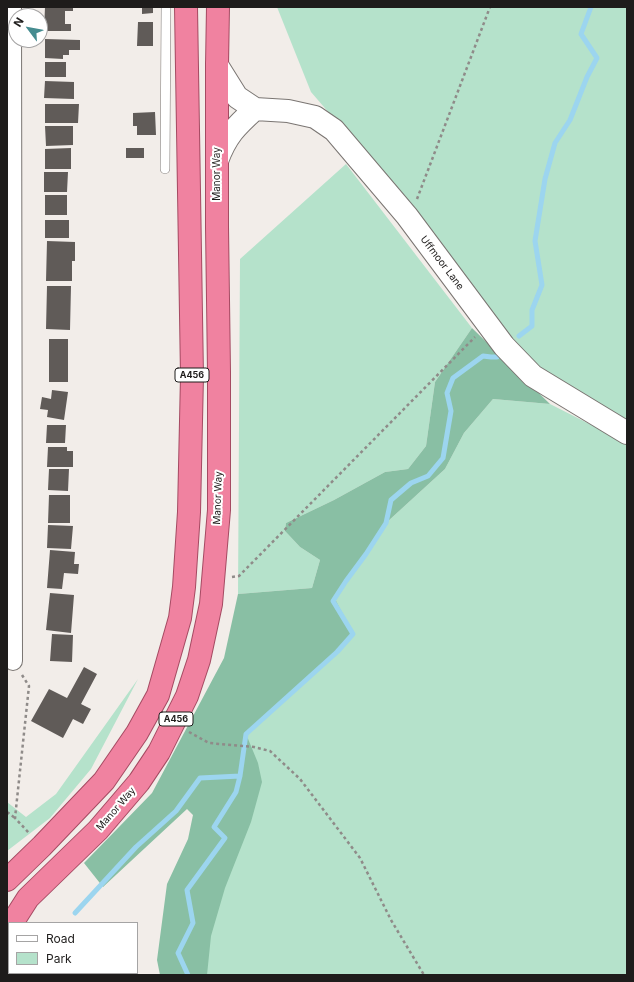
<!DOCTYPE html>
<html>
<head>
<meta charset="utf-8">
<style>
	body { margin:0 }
	#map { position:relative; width:634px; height:982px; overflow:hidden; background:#f2ede9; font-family:Inter,sans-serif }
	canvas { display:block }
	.frame { position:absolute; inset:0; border:8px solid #1e1c1b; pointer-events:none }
	.legend { position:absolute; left:8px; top:922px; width:130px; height:52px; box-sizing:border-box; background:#fff; border:1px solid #a5a4a4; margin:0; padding:5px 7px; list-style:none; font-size:12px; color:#1e1c1b }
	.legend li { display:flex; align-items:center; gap:8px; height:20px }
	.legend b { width:20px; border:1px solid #a5a4a4 }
	.north { position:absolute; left:8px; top:8px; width:40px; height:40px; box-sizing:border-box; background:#fff; border:1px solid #a5a4a4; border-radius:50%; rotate:302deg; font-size:11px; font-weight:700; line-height:16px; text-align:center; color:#1e1c1b }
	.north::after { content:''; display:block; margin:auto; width:14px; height:18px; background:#458c90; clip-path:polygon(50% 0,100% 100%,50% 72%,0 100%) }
</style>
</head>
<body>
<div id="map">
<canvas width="634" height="982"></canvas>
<div class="frame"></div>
<ul class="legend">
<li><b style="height:5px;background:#fff"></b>Road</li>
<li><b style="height:11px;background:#b5e2cb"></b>Park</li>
</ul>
<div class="north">N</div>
</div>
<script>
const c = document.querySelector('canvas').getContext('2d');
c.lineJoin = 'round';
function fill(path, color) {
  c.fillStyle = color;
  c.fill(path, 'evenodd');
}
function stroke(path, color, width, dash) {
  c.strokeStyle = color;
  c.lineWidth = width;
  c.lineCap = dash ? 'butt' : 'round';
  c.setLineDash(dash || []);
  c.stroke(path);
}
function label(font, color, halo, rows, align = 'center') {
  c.font = font + ' Inter,sans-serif';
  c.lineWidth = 4;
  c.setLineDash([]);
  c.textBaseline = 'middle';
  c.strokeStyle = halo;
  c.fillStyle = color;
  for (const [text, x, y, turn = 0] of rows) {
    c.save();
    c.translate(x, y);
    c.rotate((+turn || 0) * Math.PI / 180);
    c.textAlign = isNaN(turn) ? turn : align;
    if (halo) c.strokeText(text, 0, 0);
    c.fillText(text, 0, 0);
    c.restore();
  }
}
fill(new Path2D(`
	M277,7h350v417l-77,-44 -37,-34 -96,-131 -106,-123z
	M346,164l126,164 -37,54 -9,64 -18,23 -23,3 -51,28 -48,23 -1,8 15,16 20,13 -8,28 -74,6 2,-335z
	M493,399l57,5 77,39v532h-439l58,-241 91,-82 16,-18 -19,-35 12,-18 20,-27 20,-31 59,-54 19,-36z
	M138,679l-47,90 -41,49 -43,33v-49l19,15 30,-23z`), '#b5e2cb');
fill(new Path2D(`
	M472,328l78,76 -57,-5 -29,34 -19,36 -59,54 -20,31 -20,27 -11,18 18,35 -16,18 -91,82 12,29 4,19 -11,40 -26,66 -14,48 -4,39h-47l-3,-15 10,-76 21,-45 5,-24 -6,-6 -84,78 -19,-24 68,-70 72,-135 14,-64 74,-6 8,-28 -20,-13 -15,-16 1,-8 48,-23 51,-28 23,-3 18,-23 9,-64z`), '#89bfa4');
stroke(new Path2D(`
	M519,336l13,-10v-16l10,-25 -7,-44 10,-62 10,-36 15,-23 17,-43 10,-19 -16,-24 10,-27
	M75,913l61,-66 40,-36 24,-33 40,-2
	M188,975l-10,-22 15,-30 -6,-33 38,-52 -11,-11 22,-35 4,-16 6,-42 91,-82 16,-18 -20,-33 13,-20 20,-27 20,-31 5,-23 20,-17 17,-7 15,-18 8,-47 -4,-18 6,-15 30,-22 8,1h6`), '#9cd5ef', 5);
fill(new Path2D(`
	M45,7h28v4h-8v13h6v7h-27z
	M142,7h11v6l-11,1z
	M138,22h15v24h-16z
	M45,39l35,1v10h-11v5h-6v4l-18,-1z
	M45,62h21v15h-21z
	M45,81l29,1v17l-30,-1z
	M45,104h34l-1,19h-33z
	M155,112l1,23h-19v-9h-4v-13z
	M45,126h28v19l-27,1z
	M71,148v21h-26v-20z
	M126,148h18v10h-18z
	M44,172h24l-1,20h-23z
	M45,195h22v20h-22z
	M45,220h24v18h-24z
	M47,241l28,1v19h-3v20h-26z
	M47,286h24l-1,44 -24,-1z
	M49,339h19v43h-19z
	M52,390l16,2 -4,28 -17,-3 1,-7 -8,-1 2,-12 9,2z
	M47,425h19l-1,18h-19z
	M48,447h19v4h6v16h-26z
	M49,469h20l-1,22 -20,-1z
	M49,495h21v28h-22z
	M48,525l25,1 -2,23 -24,-1z
	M50,550l25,2 -1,12h5l-1,10 -14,-1 -2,16 -15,-1z
	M50,593l24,2 -3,38 -25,-3z
	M52,634l21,1 -1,27 -22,-1z
	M84,667l13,7 -16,30 10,5 -8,15 -10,-5 -10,19 -32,-17 18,-32 18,9z`), '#605b58');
const service = new Path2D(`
	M165,169l1,-162`);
const minor = new Path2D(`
	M12,7l1,654`);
const tertiary = new Path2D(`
	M217,65l20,32 18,12 33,2 27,6 19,13 73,86 97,130 29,30 94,57
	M217,161c9,-25 19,-35 38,-52`);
const trunk = new Path2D(`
	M7,880l35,-34 62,-65 33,-48 21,-38 22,-77 4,-31 5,-75 3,-136 -6,-369
	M12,923l16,-25 70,-68 41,-48 20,-30 28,-56 12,-36 12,-56 8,-94v-138l-2,-145v-162l1,-58`);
stroke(service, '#7a7572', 10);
stroke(minor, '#7a7572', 20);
stroke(tertiary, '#7a7572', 24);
stroke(trunk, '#a54a62', 24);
stroke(new Path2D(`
	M417,199l73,-192
	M232,577l7,-1 236,-239
	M22,675l7,11 -14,132 14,15
	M189,732l20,11 45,4 16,4 30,28 60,79 31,62 33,55
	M7,812l8,6`), '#8f8b89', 2.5, [3, 3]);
stroke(service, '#fff', 9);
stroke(minor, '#fff', 18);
stroke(tertiary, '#fff', 22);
stroke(trunk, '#f082a0', 22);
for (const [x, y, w] of [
	[192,375,34],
	[176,719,34]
]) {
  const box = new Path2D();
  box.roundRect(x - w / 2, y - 7, w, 14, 3);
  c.fillStyle = '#fff';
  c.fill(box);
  stroke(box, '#1e1c1b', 1);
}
label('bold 9px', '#1e1c1b', null, [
	["A456",192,375],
	["A456",176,719]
]);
label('10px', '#1e1c1b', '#fff', [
	["Manor Way",217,174,-90],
	["Uffmoor Lane",442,263,53],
	["Manor Way",218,498,-88],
	["Manor Way",116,809,-49]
]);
</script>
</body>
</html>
